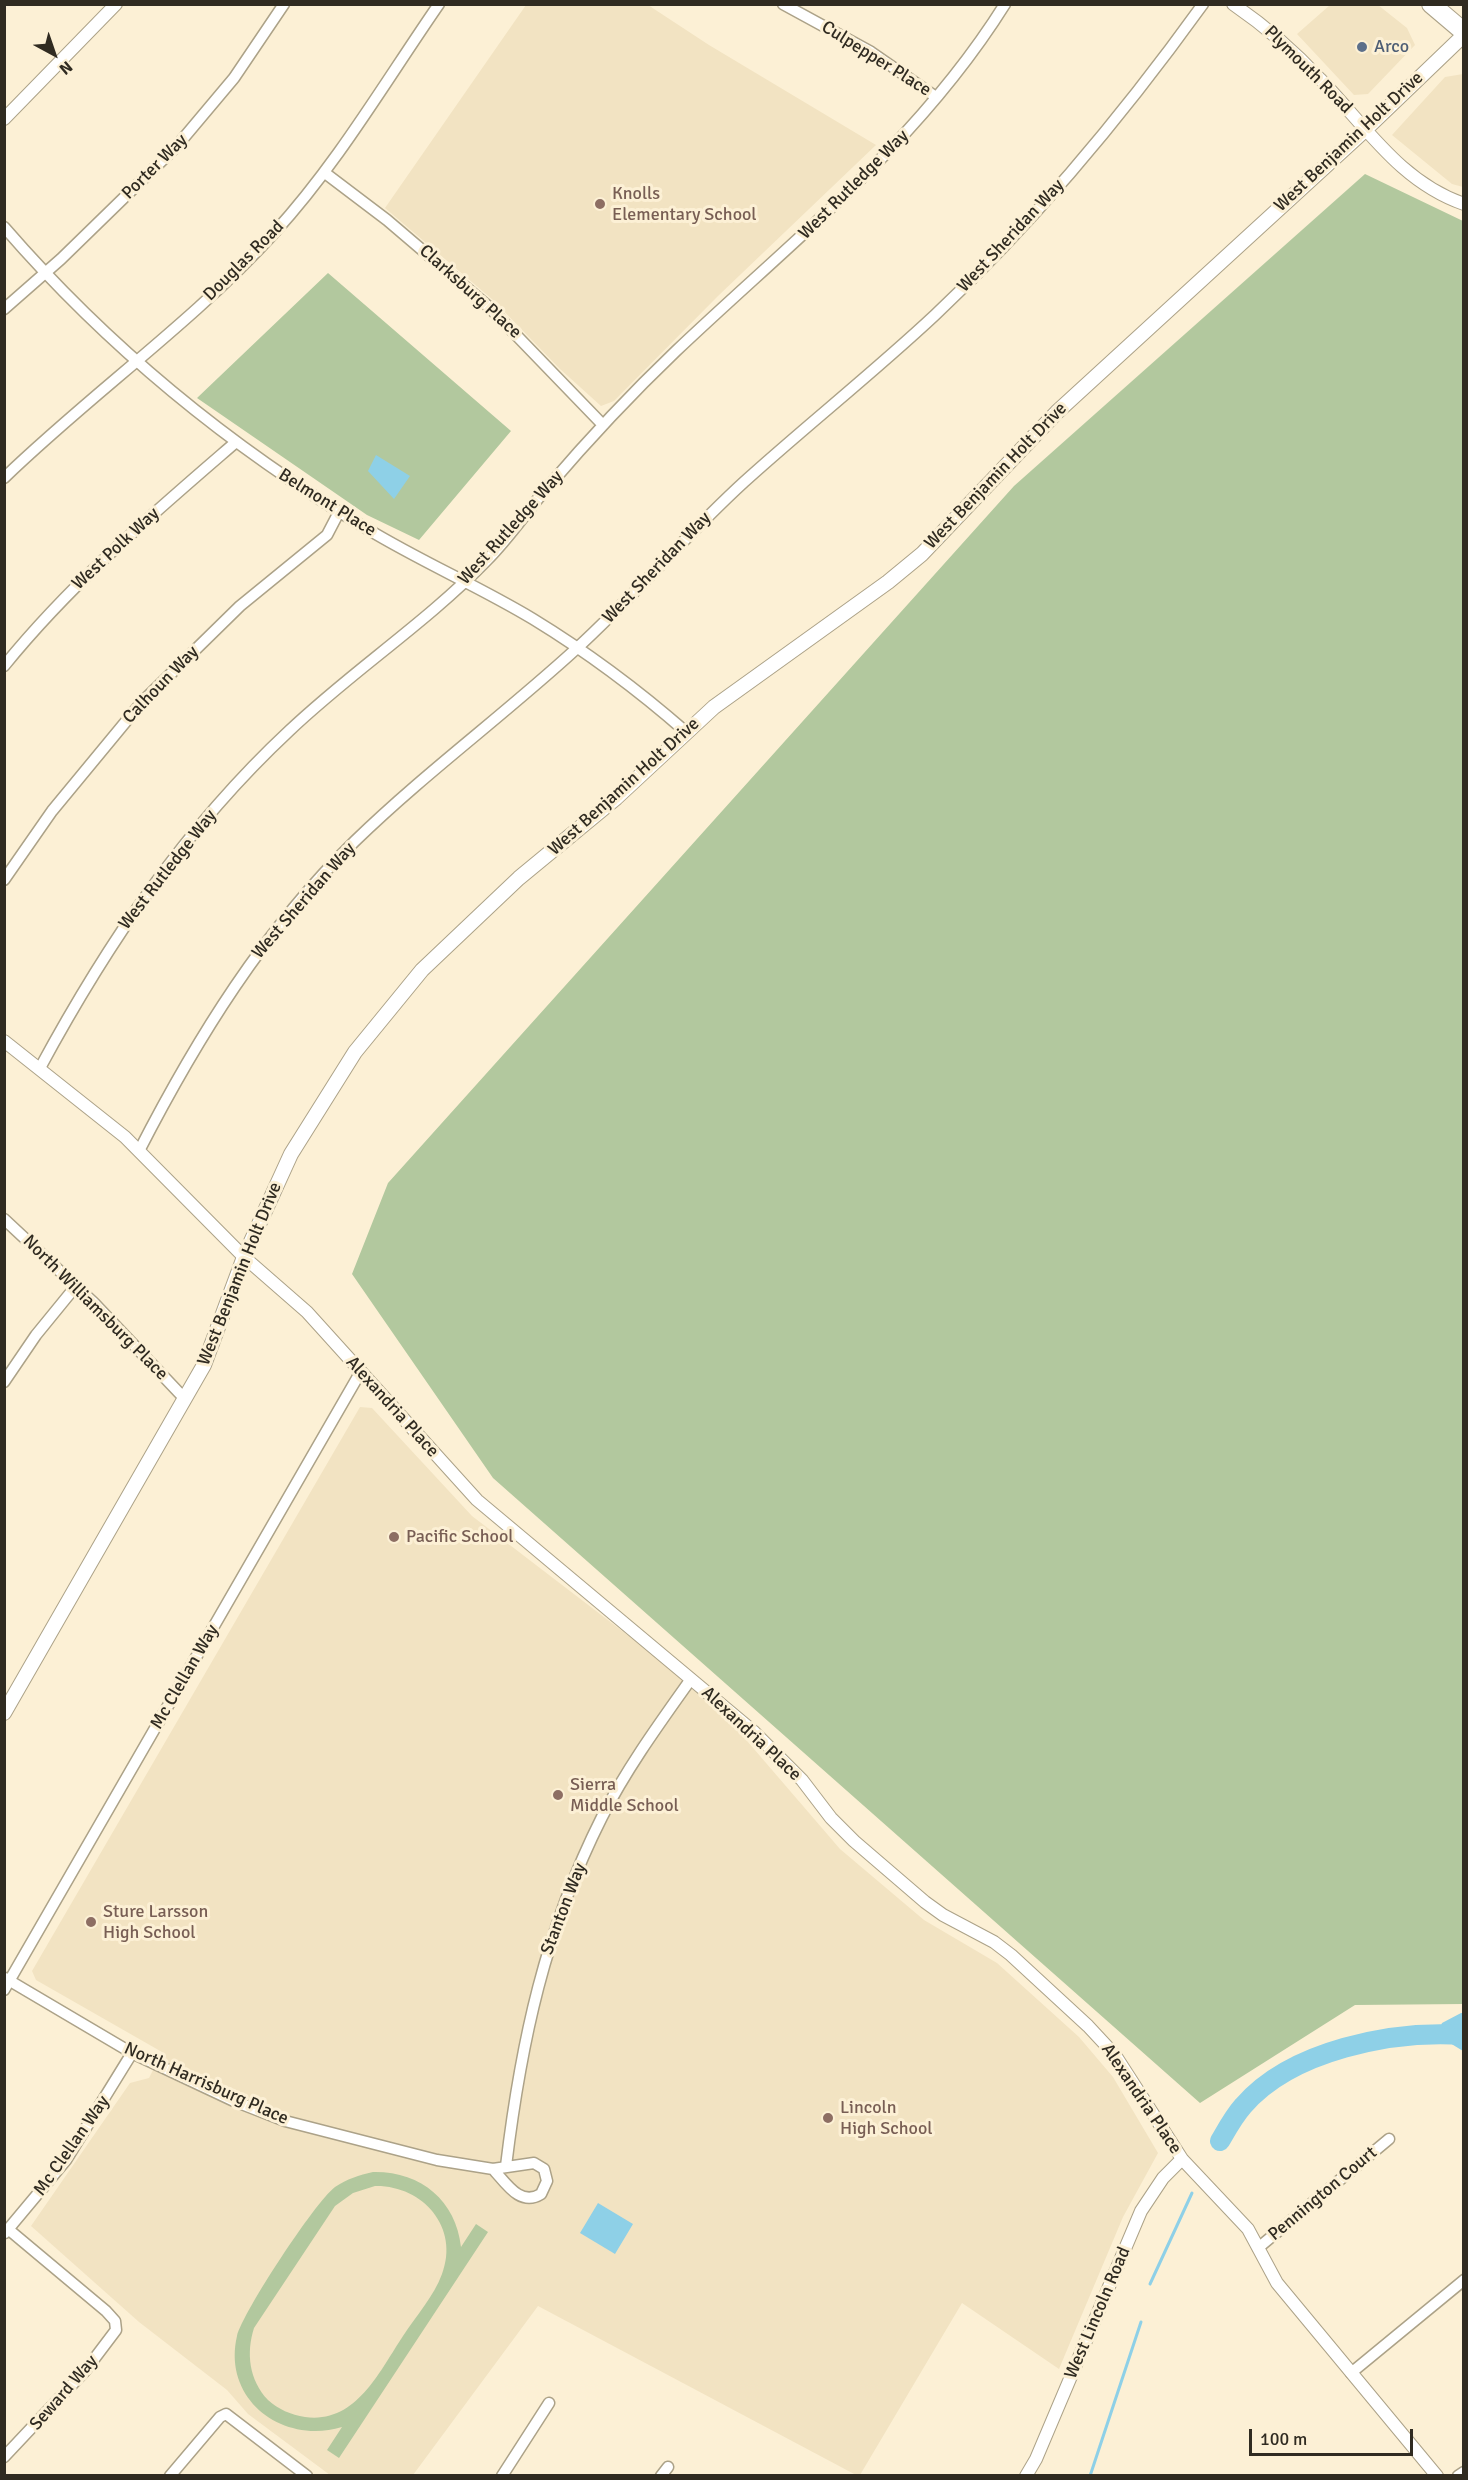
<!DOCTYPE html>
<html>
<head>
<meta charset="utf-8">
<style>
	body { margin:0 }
	#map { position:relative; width:1468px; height:2480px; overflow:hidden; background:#fcf0d5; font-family:Signika,sans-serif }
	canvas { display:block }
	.frame { position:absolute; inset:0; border:6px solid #302b21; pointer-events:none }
	.north { position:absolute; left:24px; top:24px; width:60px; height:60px; -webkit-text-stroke:4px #fcf0d5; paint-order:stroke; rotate:140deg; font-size:16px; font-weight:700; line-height:24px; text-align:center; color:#302b21 }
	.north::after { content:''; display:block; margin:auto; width:21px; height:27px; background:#302b21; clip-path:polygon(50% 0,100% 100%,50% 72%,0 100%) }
	.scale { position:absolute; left:1249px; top:2429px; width:164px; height:27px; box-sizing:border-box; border:3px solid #302b21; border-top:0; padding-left:8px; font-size:18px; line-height:21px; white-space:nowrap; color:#302b21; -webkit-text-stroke:4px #fcf0d5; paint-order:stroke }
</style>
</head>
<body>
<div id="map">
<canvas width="1468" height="2480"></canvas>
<div class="frame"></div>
<div class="north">N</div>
<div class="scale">100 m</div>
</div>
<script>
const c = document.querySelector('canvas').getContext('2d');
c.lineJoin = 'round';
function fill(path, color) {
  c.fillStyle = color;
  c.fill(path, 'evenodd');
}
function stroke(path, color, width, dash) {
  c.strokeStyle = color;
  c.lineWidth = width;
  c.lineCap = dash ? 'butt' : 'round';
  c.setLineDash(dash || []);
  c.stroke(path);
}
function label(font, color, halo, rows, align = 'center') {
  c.font = font + ' Signika,sans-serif';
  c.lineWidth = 6;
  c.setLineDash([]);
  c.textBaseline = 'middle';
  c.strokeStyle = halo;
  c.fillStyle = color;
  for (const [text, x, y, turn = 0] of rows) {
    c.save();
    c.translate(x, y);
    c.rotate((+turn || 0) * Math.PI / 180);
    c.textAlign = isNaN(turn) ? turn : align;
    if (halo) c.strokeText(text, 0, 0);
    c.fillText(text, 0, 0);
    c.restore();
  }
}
fill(new Path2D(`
	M526,5h122l61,40 167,100 -158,151 -104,105 -13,5 -41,-37 -67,-69 -108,-92z
	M1330,5h48l29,23 8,17 -47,49 -14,1 -57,-61z
	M1463,74h1l-1,113 -11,-3 -60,-49 53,-58z
	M360,1407l12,1 100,108 239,183 129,150 84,71 73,43 82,74 34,40 45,76 -35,64 -64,152 -97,-66 -102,172h-4l-318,-169 -125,169h-83l-82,-61 -21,-24 -88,-68 -108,-96 99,-143 19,-5 13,-26 -126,-72 -4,-9z`), '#f2e3c2');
fill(new Path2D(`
	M1365,174l98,47v1783l-108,1 -155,98 -707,-625 -141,-204 36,-91 626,-697z
	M328,273l183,158 -92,109 -52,-25 -170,-117z
	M373,2172c47,-1 83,28 88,75l15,-23 12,8 -149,226 -12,-8 15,-23c-59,18 -120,-27 -105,-91 6,-24 78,-134 98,-149 12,-8 24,-12 38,-15zM375,2186c47,-1 85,41 67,88 -8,22 -26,42 -39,62 -24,36 -47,88 -98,81 -14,-2 -27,-8 -37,-17 -19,-20 -22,-47 -14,-72l81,-122 18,-13z`), '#b2c89e');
fill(new Path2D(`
	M376,455l34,21 -16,23 -26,-28z
	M1461,2013h2v38l-18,-11 -6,-10 3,-7z
	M598,2203l35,21 -18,30 -35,-21z`), '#8ed0e7');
stroke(new Path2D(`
	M1150,2284l42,-91
	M1090,2476l51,-154`), '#8ed0e7', 3);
stroke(new Path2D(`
	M1220,2141c7,-12 14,-25 23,-35 48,-56 150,-76 221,-71`), '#8ed0e7', 20);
const minor = new Path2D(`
	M783,4l88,48 65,45
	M325,173l62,47 102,87 114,118
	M4,227c104,120 229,222 365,303 53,32 111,57 164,89 54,33 105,71 153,113
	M4,309l57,-50 115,-112 58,-69 50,-74
	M4,478c88,-85 188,-155 270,-245 64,-70 111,-151 165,-229
	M4,666c68,-84 151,-154 232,-224
	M4,880l48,-69 90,-109 98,-96 87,-71 12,-23
	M40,1068c67,-124 145,-240 249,-337 63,-60 137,-108 198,-171 22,-22 40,-49 60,-72 41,-48 84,-94 129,-137 117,-111 242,-208 329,-347
	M139,1151c58,-113 125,-221 216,-310 70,-68 149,-126 221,-192 58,-53 110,-114 168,-167 63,-57 129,-109 191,-167 100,-94 188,-200 268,-311
	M4,1219l90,84 90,95
	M4,1382l32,-47 40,-49
	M5,1978l127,75 102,48 51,20 152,39 56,9 41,-6 10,6 3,12 -6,13c-21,13 -35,-11 -48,-25
	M4,1990l356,-617
	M506,2166c15,-124 39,-236 96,-349 25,-49 57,-93 89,-138
	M5,2233l61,-73 66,-107
	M1258,2248l131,-109
	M1351,2373l113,-93
	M4,2457l81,-86 31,-41 -1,-9 -9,-10 -98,-82
	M170,2476l50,-59 6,-3 81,62
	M502,2476l47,-73
	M661,2476l7,-9
	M1458,2476l6,-4`);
const tertiary = new Path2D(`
	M1233,4c32,22 61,47 87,75 45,46 80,103 144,125
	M4,119l112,-115
	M4,1041l121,96 119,120 63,55 170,188 276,231 49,49 29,38 23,23 71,61 18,13 51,27 17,13 77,71 27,29 67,104 66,70 29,54 160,193
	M1026,2476l10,-17 105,-248 22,-33 19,-19`);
const secondary = new Path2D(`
	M4,1713l200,-348 40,-108 47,-103 64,-102 67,-82 97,-92 97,-80 98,-91 174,-125 34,-28 135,-142 309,-283 98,-94`);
const motorway = new Path2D(`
	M1431,4l33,28`);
stroke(minor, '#aca288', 13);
stroke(tertiary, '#aca288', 14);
stroke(secondary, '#aca288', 16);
stroke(motorway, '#aca288', 20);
stroke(minor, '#fff', 10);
stroke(tertiary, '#fff', 12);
stroke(secondary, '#fff', 14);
stroke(motorway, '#fff', 18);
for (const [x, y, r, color] of [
	[1362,47,6,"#5c6f8a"],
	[600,204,6,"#8d6e63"],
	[394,1537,6,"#8d6e63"],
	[558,1795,6,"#8d6e63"],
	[91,1922,6,"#8d6e63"],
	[828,2118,6,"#8d6e63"]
]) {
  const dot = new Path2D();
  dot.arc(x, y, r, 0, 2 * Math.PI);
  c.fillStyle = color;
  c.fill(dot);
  stroke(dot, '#fcf0d5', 2);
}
label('18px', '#4e5e75', '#fcf0d5', [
	["Arco",1374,47]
], 'left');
label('18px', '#302b21', '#fcf0d5', [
	["Culpepper Place",876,59,32],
	["Plymouth Road",1308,70,45],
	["West Benjamin Holt Drive",1349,142,-43],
	["Porter Way",155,167,-45],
	["West Rutledge Way",854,185,-45],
	["West Sheridan Way",1011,236,-47],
	["Douglas Road",244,261,-45],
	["Clarksburg Place",470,292,42],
	["West Benjamin Holt Drive",996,476,-46],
	["Belmont Place",327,503,32],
	["West Rutledge Way",511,528,-48],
	["West Polk Way",116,549,-43],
	["West Sheridan Way",657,568,-46],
	["Calhoun Way",161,685,-46],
	["West Benjamin Holt Drive",624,787,-42],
	["West Rutledge Way",168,870,-52],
	["West Sheridan Way",304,901,-49],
	["West Benjamin Holt Drive",240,1274,-68],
	["North Williamsburg Place",95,1308,45],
	["Alexandria Place",392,1407,48],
	["Mc Clellan Way",185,1677,-60],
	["Alexandria Place",751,1734,43],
	["Stanton Way",564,1909,-69],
	["North Harrisburg Place",206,2084,24],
	["Alexandria Place",1141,2099,56],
	["Mc Clellan Way",72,2146,-55],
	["Pennington Court",1323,2194,-40],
	["West Lincoln Road",1098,2313,-67],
	["Seward Way",64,2393,-49]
]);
label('18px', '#785e54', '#fcf0d5', [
	["Knolls",612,194],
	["Elementary School",612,215],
	["Pacific School",406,1537],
	["Sierra",570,1785],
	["Middle School",570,1806],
	["Sture Larsson",103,1912],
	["High School",103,1933],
	["Lincoln",840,2108],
	["High School",840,2129]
], 'left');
</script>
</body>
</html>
